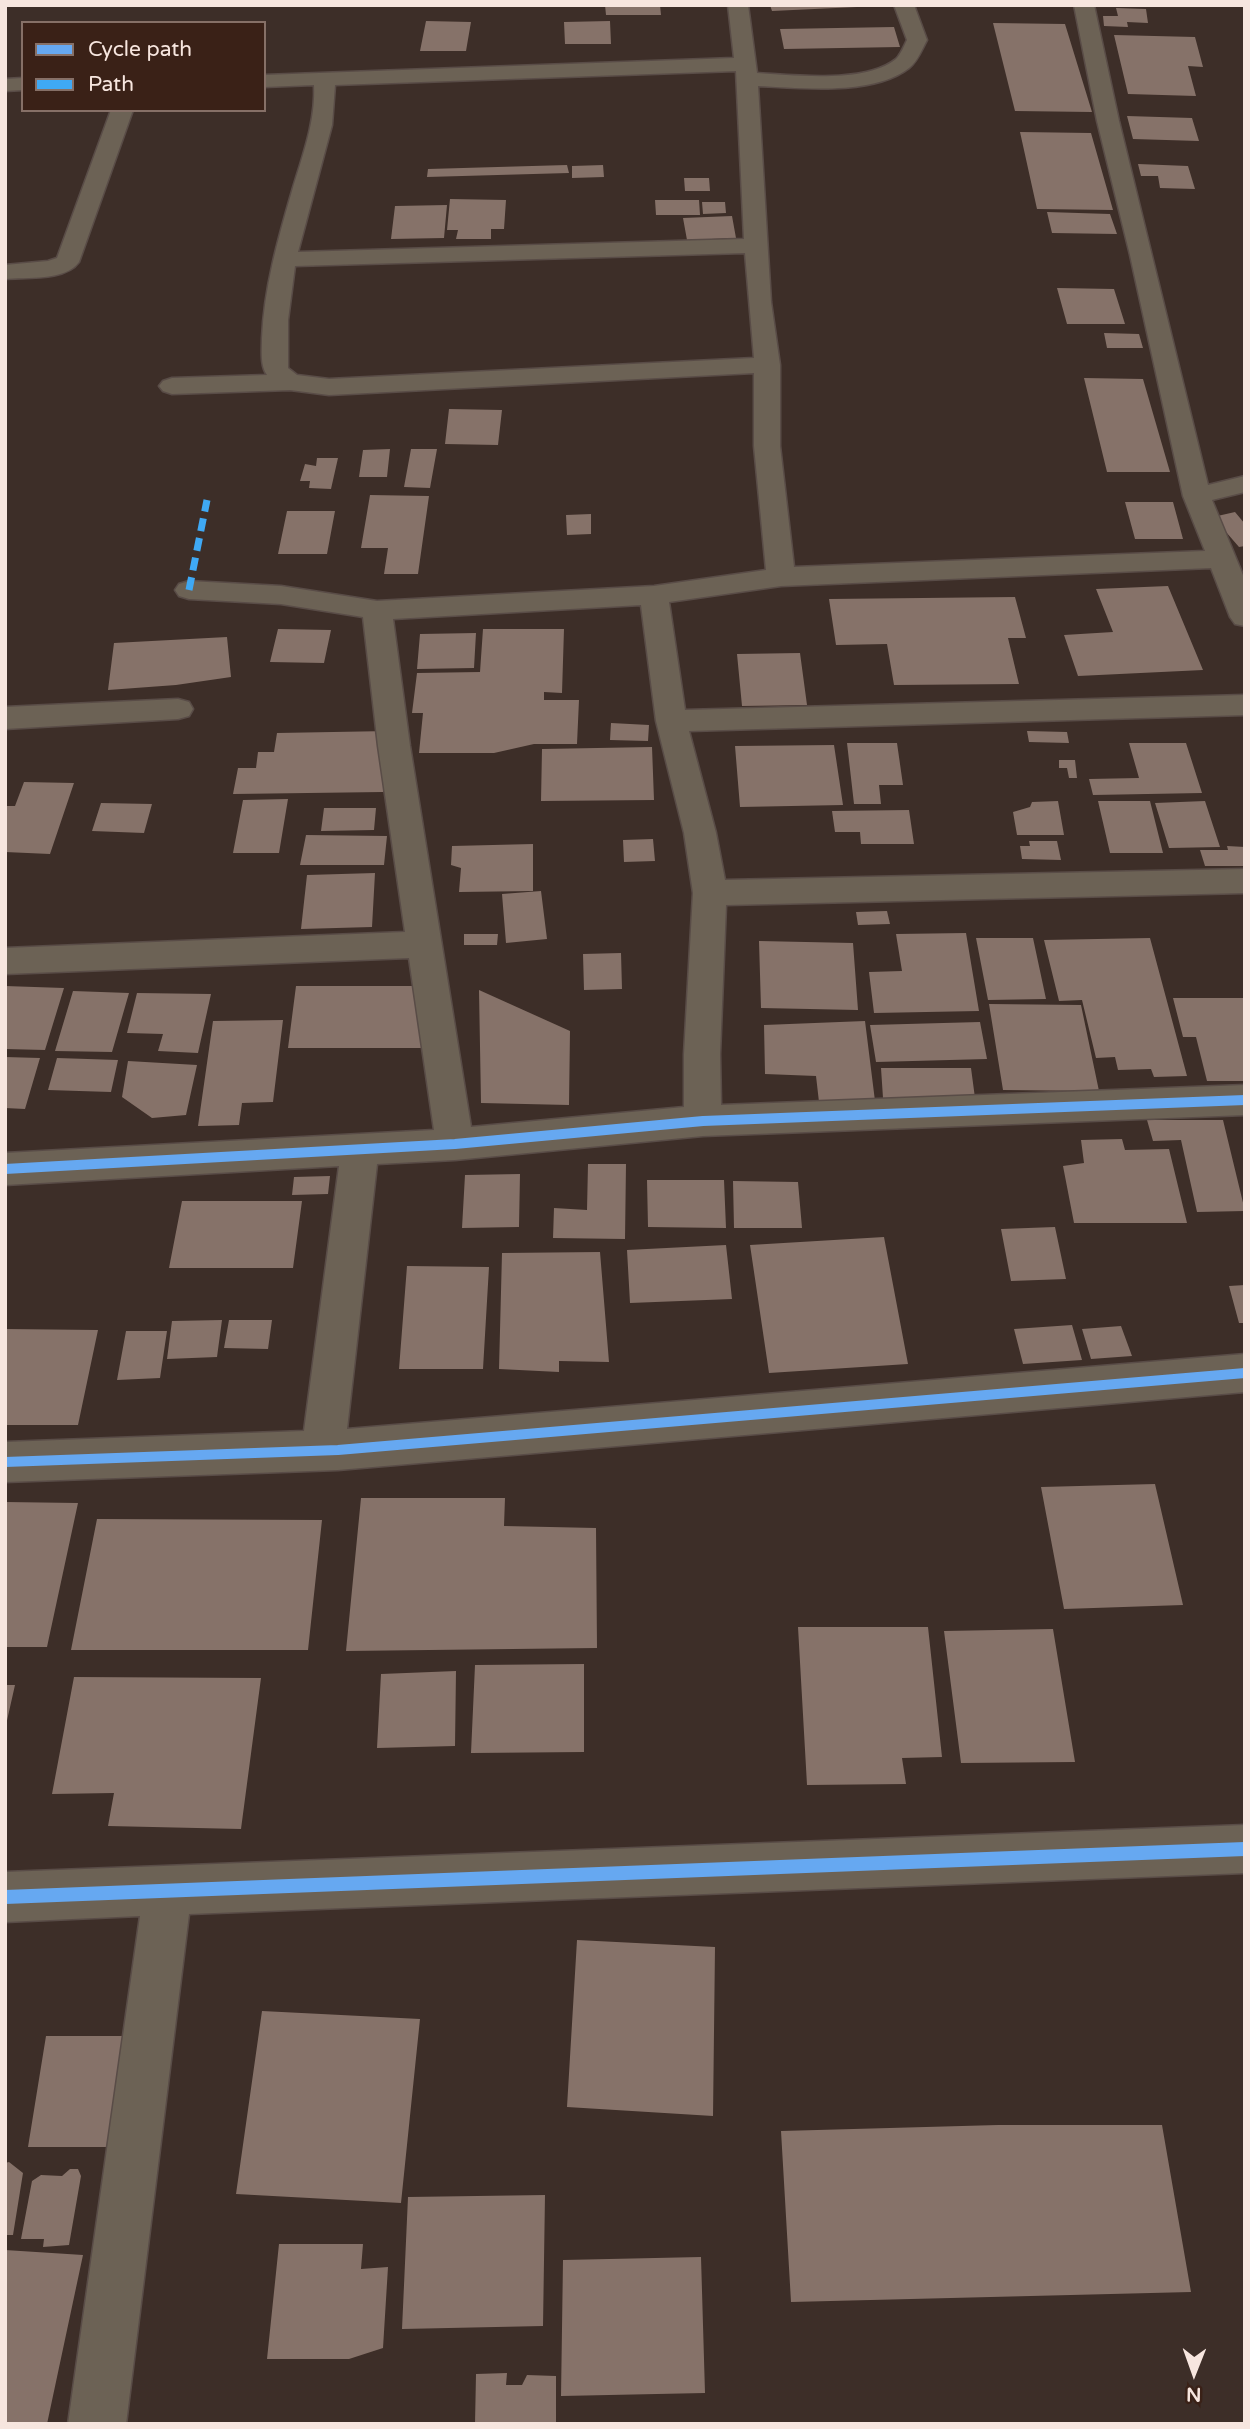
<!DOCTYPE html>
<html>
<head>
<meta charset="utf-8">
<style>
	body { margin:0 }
	#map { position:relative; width:1250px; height:2429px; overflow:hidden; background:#3d2e28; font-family:"Varela Round",sans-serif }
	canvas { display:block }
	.frame { position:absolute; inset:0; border:7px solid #f7e6df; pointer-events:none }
	.legend { position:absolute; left:21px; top:21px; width:245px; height:91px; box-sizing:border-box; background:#3a2117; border:2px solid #867067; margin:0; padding:9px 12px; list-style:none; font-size:21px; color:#f7e6df }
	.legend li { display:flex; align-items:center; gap:14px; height:35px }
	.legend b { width:35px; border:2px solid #867067 }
	.north { position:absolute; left:1159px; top:2338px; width:70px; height:70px; -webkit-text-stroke:5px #3a2117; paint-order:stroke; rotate:181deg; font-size:19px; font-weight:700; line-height:28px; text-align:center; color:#f7e6df }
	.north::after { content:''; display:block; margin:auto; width:24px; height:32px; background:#f7e6df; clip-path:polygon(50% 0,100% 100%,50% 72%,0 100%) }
</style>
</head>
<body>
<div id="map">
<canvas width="1250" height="2429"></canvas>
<div class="frame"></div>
<ul class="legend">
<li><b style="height:9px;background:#66a8f1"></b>Cycle path</li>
<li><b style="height:9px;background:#3fa9f5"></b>Path</li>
</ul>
<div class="north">N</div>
</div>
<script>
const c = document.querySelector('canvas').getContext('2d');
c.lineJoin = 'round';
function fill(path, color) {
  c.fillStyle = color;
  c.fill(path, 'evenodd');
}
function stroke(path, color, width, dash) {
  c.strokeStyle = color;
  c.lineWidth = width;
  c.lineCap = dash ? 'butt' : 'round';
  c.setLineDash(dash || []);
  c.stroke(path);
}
fill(new Path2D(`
	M605,5h55l1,10h-55z
	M770,5h87v2l-85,4z
	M1116,8l30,1 2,14 -21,-1 1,5 -24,-1 -1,-10h15z
	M426,21l45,1 -5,29h-46z
	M610,21l1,23h-46l-1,-22z
	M993,23l72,1 27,88 -77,-1z
	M894,27l6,20 -116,2 -4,-20z
	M1114,35l81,2 8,30 -15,-1 8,30 -68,-2z
	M1127,116l65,2 7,23 -66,-2z
	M1020,132l71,1 22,77 -76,-1z
	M1138,164l50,2 7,23 -35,-1 -2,-12h-17z
	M567,165l2,8 -142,4 1,-8z
	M603,165l1,12 -32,1v-12z
	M684,178h25l1,13h-25z
	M450,199l56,1 -2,29h-13v10h-35l2,-9h-11z
	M655,200h44l1,15h-44z
	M702,202h23l1,11 -23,1z
	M447,205l-3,33 -53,1 4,-33z
	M1047,212l63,2 7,20 -65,-1z
	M732,216l4,22 -49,2 -4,-22z
	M1057,288l57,1 11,35h-58z
	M1104,333l35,1 4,14h-36z
	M1084,378l59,1 27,93h-63z
	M449,409l53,1 -4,35 -53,-1z
	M390,449l-3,28h-28l4,-27z
	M411,449h26l-7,39 -26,-1z
	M317,458h21l-7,31 -22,-1 1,-7h-10l5,-17 11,2z
	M370,495l59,1 -11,78h-34l4,-26h-27z
	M1125,502h48l10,37h-48z
	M287,511h48l-8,43h-49z
	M1235,512l10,12v22l-6,1 -26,-30z
	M591,514v20l-24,1 -1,-20z
	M1168,586l35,84 -125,6 -14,-41 49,-3 -17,-43z
	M1015,597l11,41h-18l11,46 -125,1 -7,-41 -51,1 -7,-46z
	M278,629l53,1 -7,33 -54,-1z
	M483,629h81l-2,64 -18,-1v8h35l-2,44h-43l-40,9h-75l4,-40h-11l5,-40 63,-1z
	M476,633l-2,35 -57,1 3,-35z
	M227,637l4,40 -55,8 -68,5 6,-47z
	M800,653l7,52 -65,1 -5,-52z
	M611,723l38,2 -1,16 -38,-1z
	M389,731l-6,61 -150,2 5,-26h18l2,-16h16l3,-19z
	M1027,731l40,1 2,11 -40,-1z
	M847,743h50l6,42h-24l2,19h-27z
	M1129,743h57l16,50 -109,2 -4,-16 50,-1z
	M834,745l9,60 -103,2 -5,-61z
	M652,747l2,53 -113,1 1,-52z
	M1059,760h16l2,18h-8l-2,-10h-8z
	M24,782l50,1 -24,71 -45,-2v-46h10z
	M288,799l-9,54h-46l10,-53z
	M1058,801l6,34h-47l-4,-23 17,-5 2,-5z
	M1098,801h52l13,52h-53z
	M1205,801l15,46 -51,1 -14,-45z
	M101,803l51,1 -8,29 -52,-2z
	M324,808h52l-2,22 -53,1z
	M909,810l5,34h-53l-1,-12h-25l-3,-21z
	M306,835l81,1 -3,29h-84z
	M653,839l2,22 -31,1 -1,-22z
	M1029,841h28l4,19 -39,-1 -2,-13h10z
	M533,844v47l-74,1 2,-24 -10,-3 1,-19z
	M1227,846l18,1v19h-40l-5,-16h28z
	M375,873l-3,54 -71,2 6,-54z
	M541,891l6,48 -41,4 -4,-49z
	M887,911l3,13 -32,1 -2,-13z
	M966,933l13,78 -105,2 -5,-41 33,-1 -6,-37z
	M464,934h34l-1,11h-33z
	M976,938h57l13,61 -58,1z
	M1150,938l37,138 -33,1 -3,-8 -33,1 -3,-13 -19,1 -14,-58 -23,1 -15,-61z
	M759,941l94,2 5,67 -97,-2z
	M621,953l1,36 -38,1 -1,-36z
	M5,986l59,2 -19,62 -40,-1z
	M296,986h128l-2,62h-134z
	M479,990l91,41 -1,74 -88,-2z
	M73,991l56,2 -17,59 -57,-1z
	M137,993l74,1 -13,59 -40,-2 5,-17 -36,-1z
	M1173,998h72v83h-38l-11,-44h-13z
	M989,1004l92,1 18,86 -96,-1z
	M283,1020l-10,82 -31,1 -3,22 -41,1 15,-105z
	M865,1021l10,80 -56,1 -3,-26 -51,-2 -1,-49z
	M980,1022l7,37 -111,3 -6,-37z
	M5,1057l35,1 -15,51 -20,-1z
	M57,1058l61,2 -7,32 -63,-2z
	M128,1061l69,4 -11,50 -34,3 -30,-21z
	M881,1068h90l4,30h-92z
	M1147,1120h76l22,91 -48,1 -16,-72 -28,1z
	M1122,1139l3,11 44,-1 18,74h-113l-11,-57 21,-3 -3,-23z
	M588,1164h38l-1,75 -72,-1 1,-30 33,2z
	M520,1174l-1,53 -57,1 3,-53z
	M330,1176l-2,18 -36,1 2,-18z
	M647,1180h77l2,48 -78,-1z
	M733,1181l65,1 4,46h-68z
	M182,1201h120l-9,67h-124z
	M1055,1227l11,52 -55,2 -10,-52z
	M884,1237l24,127 -139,9 -19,-128z
	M726,1245l6,54 -102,4 -3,-53z
	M600,1252l9,110 -50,-1v11l-60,-3 3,-116z
	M407,1266l82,1 -6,102h-84z
	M1245,1285v38h-6l-10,-37z
	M222,1320l-5,37 -50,2 5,-38z
	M229,1320h43l-4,29 -44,-1z
	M1072,1325l10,35 -59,4 -9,-35z
	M1121,1326l11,30 -41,3 -9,-30z
	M5,1329l93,1 -20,95h-73z
	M126,1331h41l-7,47 -43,2z
	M1155,1484l28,121 -119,4 -23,-122z
	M361,1498h144l-1,28 92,2 1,120 -251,3z
	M5,1502l73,1 -31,144h-42z
	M97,1519l225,1 -14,130h-237z
	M798,1627h130l14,130 -40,1 4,26 -99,1z
	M1053,1629l22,133 -114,1 -17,-132z
	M584,1664v88l-113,1 4,-88z
	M456,1671l-1,75 -78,2 4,-74z
	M74,1677l187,1 -20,151 -133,-3 6,-33 -62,1z
	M5,1685h10l-9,40 -1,-1z
	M577,1940l138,7 -2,169 -146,-9z
	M262,2011l158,8 -19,184 -165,-9z
	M46,2036h79l-15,111h-82z
	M998,2125h164l29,167 -400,10 -10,-171z
	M9,2162l14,11 -10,62h-8v-72z
	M70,2169h8l3,7 -12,69 -26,2 1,-8h-23l11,-58 9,-6 21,1z
	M545,2195l-2,131 -141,3 6,-132z
	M279,2244h84l-2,25 27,-2 -5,81 -34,11h-82z
	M5,2250l78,5 -36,169h-42z
	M701,2257l4,136 -144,3 2,-136z
	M507,2373l-1,12h16l5,-10 29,1v48h-81l1,-50z`), '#867269');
const minor = new Path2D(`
	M728,5h20l9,68c37,2 108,11 139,-14 5,-5 8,-13 11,-19l-13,-35h20l13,35c-5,9 -9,21 -18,28 -36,28 -108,20 -151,18l13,216 9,63v81l14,121 411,-16 -22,-55 -53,-241 -33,-134 -23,-116h20l25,116 89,364 37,-9v16l-33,8 33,80v46l-10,-2 -5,-7 -19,-49 -430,18 -112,16 16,108 560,-15v20l-556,16 27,102 9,47 520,-11v24l-519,12 -6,149 1,51 524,-20v30l-542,21 -248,24 -78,4 -30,265 898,-75v38l-907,78 -333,12v-40l299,-11 35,-265 -334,19v-32l429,-23 -25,-172 -404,16v-26l400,-16 -27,-186 -15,-129 -82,-13 -92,-5 -10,-3 -4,-6 4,-6 10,-3 92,5 96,15 277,-15 112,-16 -12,-124v-73l-425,22 -39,-5 -118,4 -9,-3 -4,-5 4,-5 9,-3 95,-3c-7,-9 -5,-25 -5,-37 2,-50 16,-99 30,-147 10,-34 24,-70 22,-106l-50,2v-12l470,-17zM736,71l8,168 -446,13 34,-127 3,-40zM745,253l9,105 -425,21 -32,-4 -9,-7v-48l7,-54zM641,605l15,116 28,112 9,60 -9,161v53l-213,20 -61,-381 -17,-127z
	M23,78v12l-18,1v-12z
	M111,110h22l-54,152c-13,19 -53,15 -74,17v-14l43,-4 9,-3z
	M178,699l11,3 4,7 -4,7 -11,3 -173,10v-22z
	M1245,1825v48l-1056,41 -63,510h-58l72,-508 -135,6v-50z`);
stroke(minor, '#594c47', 3);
fill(minor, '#6c6255');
stroke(new Path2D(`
	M189,590l18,-90`), '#3fa9f5', 7, [13, 7]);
stroke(new Path2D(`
	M5,1169l450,-25 248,-23 542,-21
	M5,1462l333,-12 907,-77`), '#66a8f1', 10);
stroke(new Path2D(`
	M5,1897l1240,-48`), '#66a8f1', 14);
</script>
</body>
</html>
